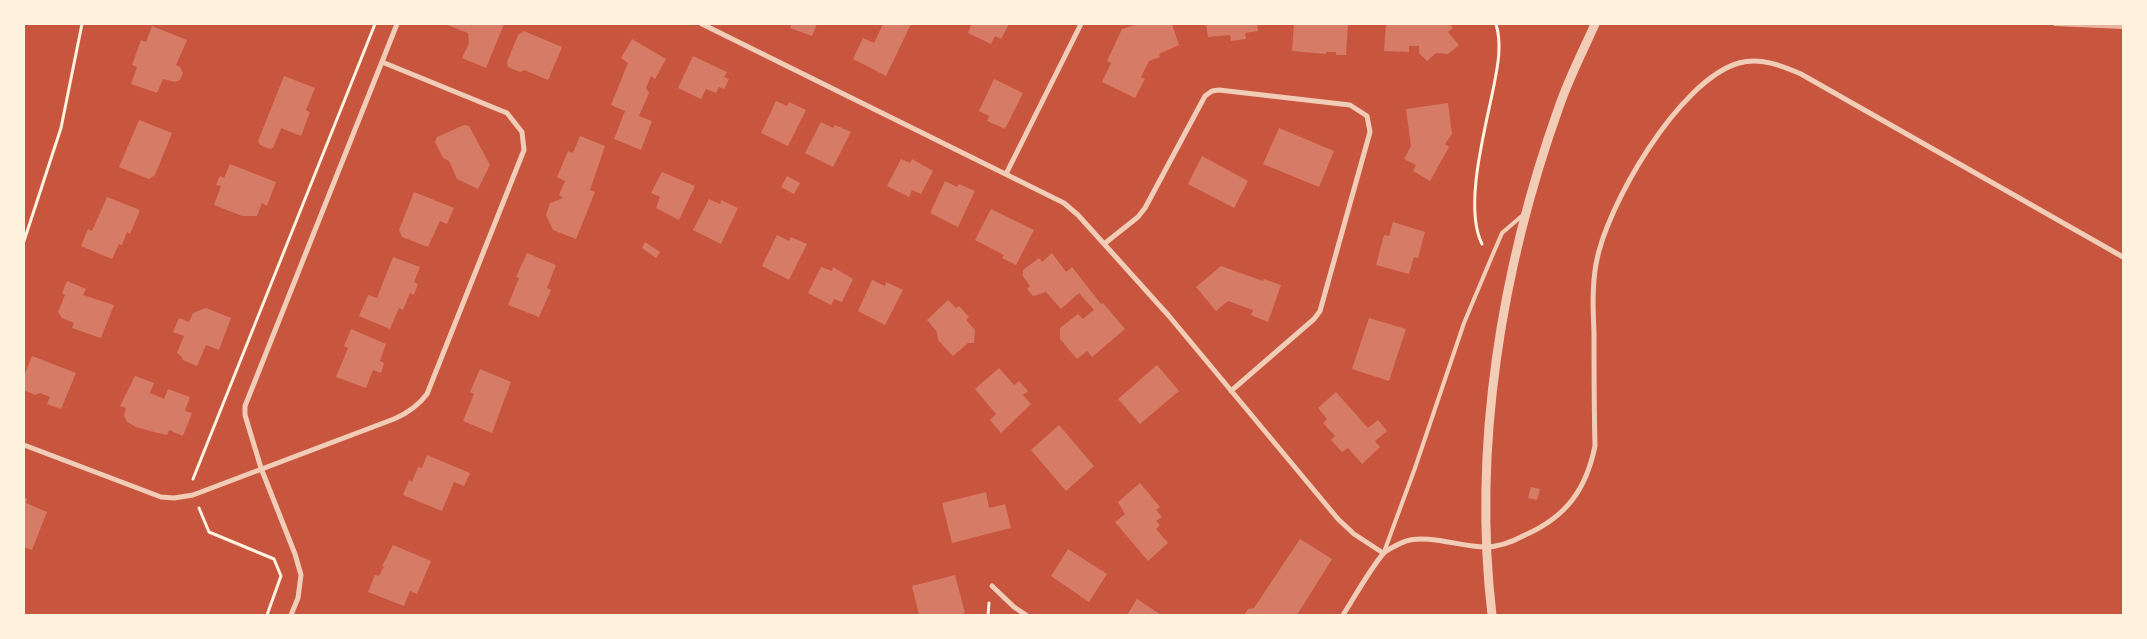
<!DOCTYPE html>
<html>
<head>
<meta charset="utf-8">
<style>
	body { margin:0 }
	#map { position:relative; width:2147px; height:639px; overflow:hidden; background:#c8553d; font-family:"Varela Round",sans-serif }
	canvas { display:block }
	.frame { position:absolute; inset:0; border:25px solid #fff3e0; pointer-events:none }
</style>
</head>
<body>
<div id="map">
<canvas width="2147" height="639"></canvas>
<div class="frame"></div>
</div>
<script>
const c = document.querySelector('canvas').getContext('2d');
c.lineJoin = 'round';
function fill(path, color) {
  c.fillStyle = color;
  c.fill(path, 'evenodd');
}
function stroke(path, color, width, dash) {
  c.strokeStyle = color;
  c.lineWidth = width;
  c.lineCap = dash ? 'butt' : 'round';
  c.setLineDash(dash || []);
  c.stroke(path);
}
fill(new Path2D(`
	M445,24h59l-18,44 -24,-10 7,-15 -1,-10z
	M792,24h25l-5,12 -22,-8z
	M883,24h28l-25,52 -33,-17 10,-21 11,5z
	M968,24h41l-8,15 -6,-3 -4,8 -23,-11 3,-8z
	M1138,24h34l7,21 -20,9 1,3 -11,4 -8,16 4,2 -10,19 -33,-16 9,-19 -4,-2 15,-32z
	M1206,24h51l1,7 -13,2 1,6 -15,2 -1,-6 -22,2z
	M1294,24h54l-2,31h-10v-3h-10v2l-34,-3z
	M1386,24h63l4,4 -5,4 11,13 -11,9 -12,-1 -9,8 -8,-8v-7h-10v6l-25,-1z
	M152,26l35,14 -11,25 4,2 3,6 -3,7 -5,2 -12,-3 -6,14 -26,-9 6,-17 -5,-2 9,-25 5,2z
	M524,31l38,16 -14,33 -24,-10 -4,2 -12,-5 -1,-5 11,-27z
	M632,39l34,20 -11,20 -4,-3 -5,12 3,5 -10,23 13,5 -11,29 -27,-11 11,-28 -14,-6 17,-42 -7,-5z
	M693,56l34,16 -3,5 5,2 -5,10 -5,-2 -3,6 -10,-4 -5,10 -23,-11z
	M284,76l31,12 -9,22 4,2 -9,24 -20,-8 -8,20 -3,1 -10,-4 -2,-4z
	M994,79l29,14 -18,36 -18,-8 2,-5 -10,-5z
	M776,101l11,5 2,-4 17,8 -18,36 -27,-13z
	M1448,103l4,31 -7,10 4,3 -19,34 -17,-10 3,-6 -12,-6 7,-13 -5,-37z
	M139,120l33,13 -17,42 -6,4 -30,-12z
	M821,122l12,6 2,-3 16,7 -18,35 -28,-14z
	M464,125l5,1 21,39 -12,24 -21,-10 -8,-18 -6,-3 -8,-16 2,-5z
	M1279,128l55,23 -15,36 -56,-23z
	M580,136l25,10 -15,44 5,2 -19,47 -23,-9 -7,-15 4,-12 13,-5 -4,-3 6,-14 -8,-4 11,-26 5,2z
	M1202,156l46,25 -14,27 -46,-24z
	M901,159l9,4 2,-4 21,12 -12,23 -9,-4 -3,7 -22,-11z
	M230,164l46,18 -9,24 -5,-3 -5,13h-15l-28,-11 7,-19 -5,-1 4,-9 4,2z
	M662,172l33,14 -16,34 -23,-12 4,-11 -9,-4z
	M787,176l13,7 -6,11 -13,-7z
	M945,181l12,6 2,-3 16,7 -17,36 -28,-14z
	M414,192l40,16 -7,16 -7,-3 -12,26 -26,-10 -3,-7z
	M107,197l33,13 -10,24 -3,-2 -5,13 -3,-1 -7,15 -31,-13 7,-17 4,2z
	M709,199l11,5 1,-4 17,8 -17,36 -28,-14z
	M991,209l43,21 -18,35 -14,-7 2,-3 -29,-15z
	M1393,222l32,10 -7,26 -4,-1 -5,17 -33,-9 8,-30 5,1z
	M777,235l12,6 2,-4 16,7 -18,36 -27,-14z
	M645,242l15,10 -4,6 -14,-10z
	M527,253l29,12 -9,23 4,2 -12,27 -31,-12 11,-27 -3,-1z
	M1052,253l14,19 6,-5 29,37 2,-1 22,26 -33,28 -5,-6 -10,8 -17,-20v-11l18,-14 5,5 11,-9 -15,-17 -18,16 -15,-17 -13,4 -6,-7 3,-3 -7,-10v-6l16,-12 3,4z
	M393,257l27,10 -6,15 4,2 -4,11 -4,-2 -7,17 -4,-2 -9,21 -31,-13 9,-21 9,3z
	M1221,266l42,15 1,-2 17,6 -13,37 -17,-7 2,-5 -25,-9 -12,10 -20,-24z
	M821,267l11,4 1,-4 20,12 -11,23 -8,-3 -3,6 -23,-12z
	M872,280l13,6 1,-4 17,8 -18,35 -27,-14z
	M67,281l19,8 -3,6 31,10 -13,33 -29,-10 2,-5 -12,-5 -4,-6 7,-17 -3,-2z
	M948,300l8,8 3,-2 10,11 -3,3 9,10 -1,13h-6l-15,13 -15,-16 -1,-8 -10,-12z
	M206,308l25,10 -12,32 -13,-5 -9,21 -14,-6 -2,-4 -4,-3 7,-17 -11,-4 6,-14 10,4 4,-9z
	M1369,318l37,11 -17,52 -37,-12z
	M351,329l35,15 -6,17 4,2 -3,10 -8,-3 -7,18 -30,-11 12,-29 -4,-2z
	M32,356l44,17 -15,36 -14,-5 3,-7 -10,-4 -5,2 -11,-5v-14z
	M1157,365l22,26 -39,33 -22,-25z
	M999,368l15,17 5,-4 9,10 -5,4 8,9 -30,29 -11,-13 6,-6 -21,-25z
	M480,369l31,13 -19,51 -29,-12 11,-27 -4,-2z
	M135,376l19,7 -4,10 14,6 4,-10 22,8 -5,14 7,2 -9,23 -14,-6 -2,5 -13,-3 -18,-5 -9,-5 -3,-6 2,-8 -6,-2z
	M1336,392l32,36 10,-8 9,11 -12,10 5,6 -18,17 -14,-16 -6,4 -11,-12 4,-4 -12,-13 4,-4 -9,-11z
	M1059,425l35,41 -28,25 -35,-41z
	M427,455l43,18 -6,13 -10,-4 -12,29 -39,-16 6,-15 3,2 6,-15 4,1z
	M1140,483l20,24 -4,3 6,7 -6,4 4,4 -4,4 12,14 -20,18 -33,-39 10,-8 -7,-12z
	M1531,487l9,2 -3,11 -9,-2z
	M986,492l3,16 16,-4 6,24 -59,15 -10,-40z
	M24,497l3,2 -1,4 21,9 -15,38 -8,-3z
	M1300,539l32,20 -35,56h-53l4,-6 6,-1z
	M393,545l38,16 -14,33 -7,-3 -6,15 -36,-14 7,-17 4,1 5,-10h-2z
	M1068,549l39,25 -18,28 -38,-26z
	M955,575l10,38 -8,2h-38l-7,-29z
	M1137,599l24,16h-34z`), '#d67c66');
stroke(new Path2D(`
	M24,241l37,-113 21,-104
	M1482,244c-19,-38 4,-117 12,-159 4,-20 8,-41 2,-61
	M193,479l182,-455
	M199,508l10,24 65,27 7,17 -14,39
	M988,615l1,-12`), '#fff3e0', 3);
stroke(new Path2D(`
	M1384,552l31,-84 49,-145 26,-62 12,-28 21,-18`), '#f1ccb7', 4);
stroke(new Path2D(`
	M702,24l362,179 14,12 91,101 169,203 16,15 29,19
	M1006,174l75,-150
	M1104,244l34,-27 7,-9 60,-112 7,-5 7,-1 131,15 17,11 3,16 -50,179 -6,8 -83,72
	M24,445l137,52 13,1 19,-3 201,-76c14,-6 24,-13 33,-25l97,-244 -2,-18 -15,-19 -125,-51
	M992,586l22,21 12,8
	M291,615l7,-17 3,-23 -6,-21 -34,-86 -16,-53v-9l152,-382
	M1343,615c11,-17 27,-46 40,-61 4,-5 16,-10 23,-13 21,-7 56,6 79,6 14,0 29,-6 40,-12 41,-18 61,-45 70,-89 -1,-38 -1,-76 -1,-114 -1,-22 -2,-45 2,-68 10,-58 83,-184 143,-201 22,-6 43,3 62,11l322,183`), '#f1ccb7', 5);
stroke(new Path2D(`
	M1492,615c-20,-169 10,-349 67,-508 10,-29 24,-56 36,-83`), '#f1ccb7', 9);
stroke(new Path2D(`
	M2055,24l68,3`), '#e9b49f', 4);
</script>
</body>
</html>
